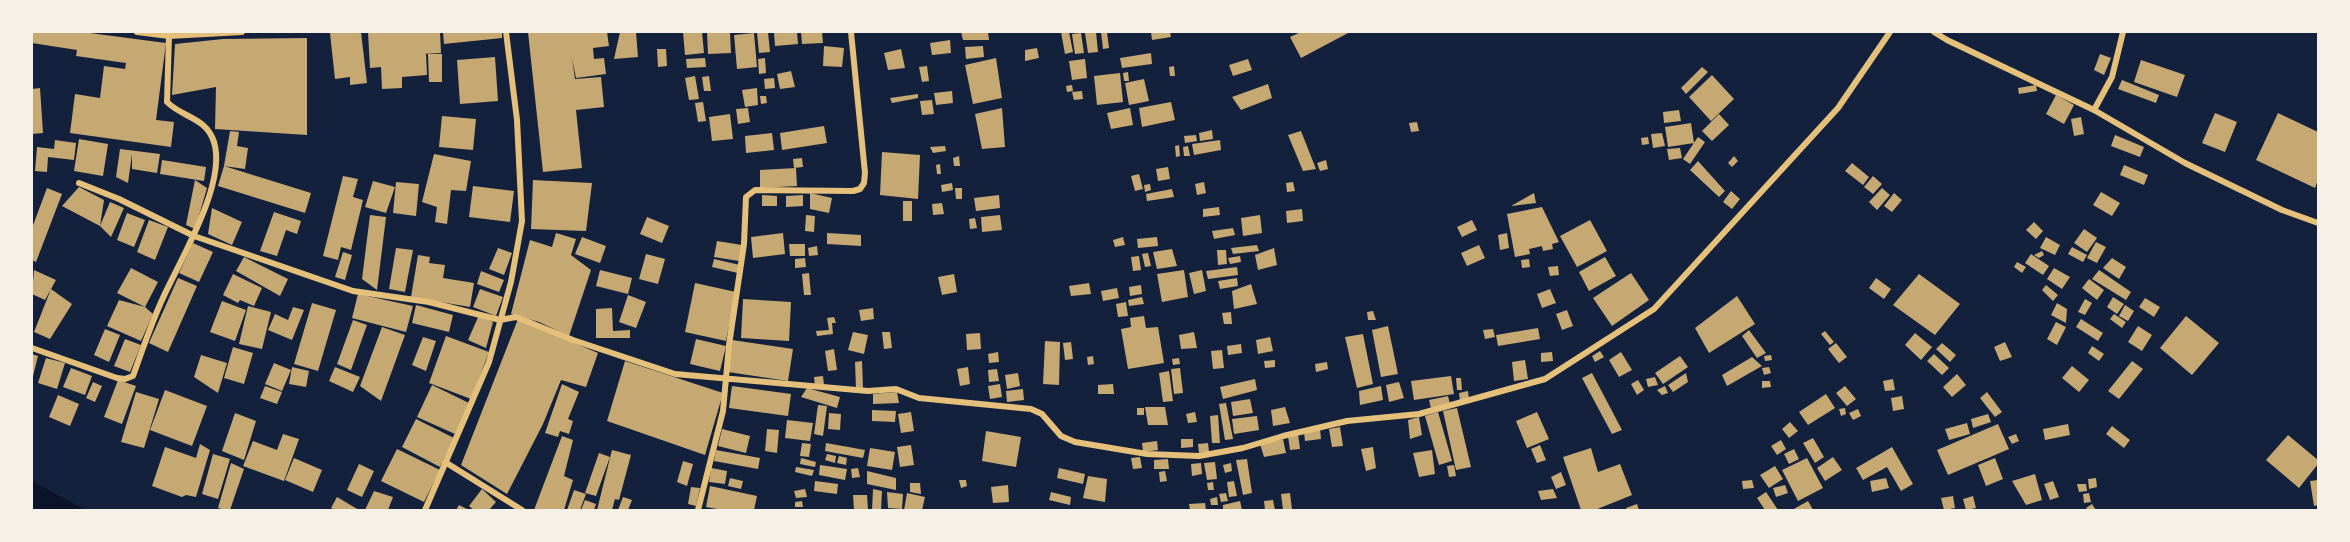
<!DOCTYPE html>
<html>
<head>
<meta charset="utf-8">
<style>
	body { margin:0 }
	#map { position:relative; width:2350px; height:542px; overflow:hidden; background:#14213d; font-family:"PT Sans Narrow",sans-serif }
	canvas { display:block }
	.frame { position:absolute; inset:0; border:33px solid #f6f1e7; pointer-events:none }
</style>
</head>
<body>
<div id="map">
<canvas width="2350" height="542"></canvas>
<div class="frame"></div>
</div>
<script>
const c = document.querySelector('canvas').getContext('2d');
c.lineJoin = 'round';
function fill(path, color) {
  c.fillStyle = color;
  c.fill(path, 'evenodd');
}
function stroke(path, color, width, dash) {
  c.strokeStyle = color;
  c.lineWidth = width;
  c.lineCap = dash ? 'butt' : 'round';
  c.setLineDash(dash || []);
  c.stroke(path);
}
fill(new Path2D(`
	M32,481l53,29h-53z`), '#0b132b');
fill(new Path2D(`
	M32,32h50l84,11 -10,77 18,2 -3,25 -101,-14 5,-39 25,4 4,-32 21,3 1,-6 -50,-7 1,-6 -45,-7z
	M344,32h17l6,51 -17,2v-8l-15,2 -5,-46z
	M368,32h72l1,21 -18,1h3l1,21 -25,2v11l-20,1 -1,-22 -11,1z
	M443,32h59v6l-58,6z
	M528,32h79l2,14 -16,2 1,11 10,-1 2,16 -30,4 -4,-20 3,21 26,-2 3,30 -28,3 6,58 -39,4z
	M620,32h16l2,25 -24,2z
	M683,32h19l2,21 -19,2z
	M730,32l1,21 -23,1 -1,-21z
	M768,32l2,20 -11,1 -2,-20z
	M788,32h9l1,12 -23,2 -1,-13z
	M801,32h21l1,11 -21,1z
	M961,32h27l1,8h-26z
	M1061,32h8l4,20 -8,2z
	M1096,32l2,20 -10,1 -3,-20z
	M1101,32h6l2,16 -6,1z
	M1151,32h19l1,5 -19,3z
	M1301,32h49l-49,26 -11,-21z
	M754,33l3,34 -20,2 -3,-34z
	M1081,33l3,20 -9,1 -3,-20z
	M307,38v97l-92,-6 1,-42 -44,8 3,-51 48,-5z
	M950,40l1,13 -19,2 -2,-12z
	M824,46l20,2 -2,19 -19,-1z
	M983,46l1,11 -18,2 -1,-12z
	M1037,48l2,10 -14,3v-11z
	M657,49h9l1,17 -9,1z
	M901,49l4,19 -17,2 -4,-17z
	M1151,53l1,11 -30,4 -2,-10z
	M428,54h14v28h-13z
	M2100,54l11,4 -7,17 -10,-5z
	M495,57l3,44 -38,3 -3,-44z
	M705,58l1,9 -19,1 -1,-9z
	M765,58l1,15 -7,1 -1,-15z
	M996,58l6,40 -29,6 -8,-39z
	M1085,59l2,19 -15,2 -3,-19z
	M1248,59l4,11 -19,6 -4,-11z
	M2141,60l44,15 -8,22 -43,-15z
	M927,66l2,15 -7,1 -3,-15z
	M1174,66l1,10h-5l-1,-9z
	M1702,67l6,5 -22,22 -5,-6z
	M791,71l4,16 -15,2 -3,-15z
	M1128,72l1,9h-5l-1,-8z
	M1120,73l3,29 -26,3 -3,-29z
	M1712,75l22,24 -23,22 -22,-24z
	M695,76l4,23 -10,1 -4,-22z
	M709,76l2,15h-7l-2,-14z
	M774,78l1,10 -10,1 -1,-10z
	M1144,79l5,22 -20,4 -4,-22z
	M2122,80l37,15 -3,8 -38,-14z
	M1268,84l4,14 -31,12 -9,-13z
	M1072,85l1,6 -6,1 -1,-6z
	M2036,85l1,6 -18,3 -1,-6z
	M40,88l3,45 -11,1v-45z
	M757,88l1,17 -13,2 -3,-17z
	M952,91l1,12 -17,2 -2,-12z
	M1082,91l1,8 -9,1 -2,-8z
	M918,94v4l-26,5 -2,-5z
	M2056,95l18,10 -10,19 -18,-10z
	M760,96h6l1,7 -6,1z
	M932,100l2,14 -12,1 -2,-14z
	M703,102l3,19 -8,1 -3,-19z
	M1171,102l4,18 -33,7 -3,-19z
	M748,108l2,14 -12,2 -2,-15z
	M1002,108l3,39 -23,2 -7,-35z
	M1130,108l3,17 -22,4 -4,-16z
	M1679,110l2,11 -17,2 -1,-11z
	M2215,113l22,9 -12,30 -23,-9z
	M2278,113l40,19v48l-3,8 -59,-28z
	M730,114l3,25 -21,2 -3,-24z
	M1719,114l10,11 -17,16 -10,-10z
	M442,116l34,3 -3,31 -34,-3z
	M2081,117l3,17 -10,2 -3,-17z
	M1417,122l2,9 -8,1 -2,-9z
	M1691,123l3,20 -26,4 -3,-20z
	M824,126l3,17 -45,7 -2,-17z
	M1212,130l1,9 -13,2 -1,-8z
	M230,131l9,1 -2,14 11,2 -3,21 -21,-3z
	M1301,131l15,38 -13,2 -15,-36z
	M772,133l2,17 -28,3 -1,-17z
	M1662,133l3,13 -12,2 -2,-14z
	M1196,135l1,6 -12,2 -1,-7z
	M2115,135l29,12 -4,10 -29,-11z
	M1648,137l1,7 -7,1 -1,-7z
	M1698,137l7,5 -15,22 -7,-5z
	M79,139l29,5 -5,32 -29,-5z
	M55,140l21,3 -2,17 -26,-3 -1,15 -12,-1 2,-24 17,2z
	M1220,140l1,10 -27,5 -2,-11z
	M1179,145l1,11 -4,1 -1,-11z
	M945,146l1,5 -13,2 -3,-6z
	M1188,146l2,10h-6l-1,-9z
	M1680,148l2,10 -13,2 -2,-11z
	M120,149l40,5 -3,19 -25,-4v-15l-4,29 -12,-6z
	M882,152l38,3 -2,44 -38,-4z
	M434,154l37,7 -5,30 -15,-1 -4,34 -12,-2 2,-15 -15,-5z
	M959,156l1,10h-6l-1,-8z
	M1734,156l4,5 -6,6 -4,-4z
	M802,158l1,9 -9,1 -1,-9z
	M162,160l44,7 -2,14 -44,-7z
	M1326,160l2,9 -8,2 -3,-8z
	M1698,161l27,30 -6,6 -29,-27z
	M1852,163l17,14 -6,8 -18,-14z
	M940,164l1,10h-4l-1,-9z
	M2124,165l24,10 -4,10 -24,-10z
	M224,166l87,27 -6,20 -87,-27z
	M1168,167l2,12 -12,2 -2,-12z
	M796,168l1,18 -37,2v-18z
	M1139,174l4,15 -8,2 -4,-15z
	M343,176l15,3 -5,18 10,3 -12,50 -10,-3 -3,13 -15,-4z
	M1873,176l9,8 -9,10 -9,-7z
	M195,180l12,8 -12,41 -9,-4z
	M533,180l59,3 -6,48 -55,-2z
	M373,181l22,6 -9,26 -21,-6z
	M396,182l23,2 -3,32 -23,-3z
	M1204,182l2,11 -9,2 -2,-11z
	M1293,182l2,9 -8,1 -1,-9z
	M952,183l1,7 -11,2 -1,-7z
	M1150,184l1,6 -6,2 -1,-7z
	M473,186l41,5 -4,31 -41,-5z
	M79,187l25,13 -4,26 10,-24 14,6 -13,29 -11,-11 -38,-20z
	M47,188l15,6 -26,68 -4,-2v-32z
	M955,188h7v11h-6z
	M1882,188l8,7 -13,15 -8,-8z
	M1172,189l2,8 -27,4 -1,-7z
	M1731,191l9,8 -8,10 -9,-7z
	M2101,192l19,11 -8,13 -19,-11z
	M810,193l22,5 -3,15 -19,-4z
	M1534,193l2,10 -25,3z
	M1894,193l8,7 -10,12 -8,-6z
	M762,195l15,1v10h-15z
	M803,195v11l-17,1v-11z
	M999,195l1,13 -24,3 -2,-13z
	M903,201h9v20h-9z
	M942,203l2,11 -11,1 -1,-11z
	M1219,207l1,8 -17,2v-8z
	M1542,207l17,35 -7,2 1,5 -10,2 -1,-5 -13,3 1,5 -15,3 -8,-43z
	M212,208l30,14 -10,23 -24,-11z
	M1302,209l1,12 -16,2 -1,-12z
	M274,212l27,9 -4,13 -11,-4 -9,26 -17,-5z
	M127,213l18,7 -11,27 -17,-7z
	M370,215l16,2 -9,73 -15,-11z
	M806,215l9,1 -1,16 -9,-1z
	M1000,215l2,15 -20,2 -1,-15z
	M1260,215l2,18 -19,3 -2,-18z
	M647,217l22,9 -7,17 -22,-9z
	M975,218l2,10 -7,1 -1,-10z
	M149,220l19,7 -13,33 -18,-8z
	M1472,220l5,10 -15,7 -5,-10z
	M1590,220l17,31 -30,16 -17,-31z
	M2034,222l9,9 -7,8 -10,-9z
	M1233,228l2,7 -21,4 -2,-8z
	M2084,229l13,9 -10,14 -13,-9z
	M556,233l20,6 -5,16 20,15 -22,66 -30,-14 -28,-8 19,-74 22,7z
	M783,233l2,21 -32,4 -2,-21z
	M827,233l34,2v11l-34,-2z
	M1507,233l2,15 -9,2 -2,-15z
	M582,237l24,9 -6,17 -25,-9z
	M1123,237l2,8 -10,2 -2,-7z
	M1157,237l1,9 -20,2 -1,-9z
	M2046,237l14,8 -5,10 -15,-7z
	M717,241l25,4 -3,16 -25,-4z
	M2096,242l10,5 -9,16 -10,-5z
	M193,243l20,9 -14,30 -20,-9z
	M789,244h16v12h-15z
	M1257,245l2,6 -26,3 -2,-6z
	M1479,245l6,13 -18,8 -6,-13z
	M817,246l1,9 -9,1 -1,-8z
	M2072,247l15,8 -4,7 -15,-8z
	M396,248l17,2 -8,42 -16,-3z
	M498,248l14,5 -8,22 -15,-6z
	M1274,248l3,17 -19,5 -3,-15z
	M1172,249l5,17 -20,3 -4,-17z
	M1217,250h9l1,14 -9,1z
	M2042,251l2,4 -5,3 -5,-3z
	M343,252l9,3 -7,25 -10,-3z
	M1148,253l3,13 -6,1 -3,-13z
	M646,254l19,5 -7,25 -19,-5z
	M2031,254l18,12 -6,9 -18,-12z
	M418,255l12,2 -1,6 16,2 -2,13 31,5 -4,24 -59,-10z
	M1139,256l2,14 -8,1 -2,-14z
	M1240,256l1,6 -11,2 -2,-6z
	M244,257l44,22 -8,17 -44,-25z
	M1605,257l11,19 -27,15 -10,-19z
	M805,258l1,9 -11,1v-9z
	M2112,258l14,9 -7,12 -16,-11z
	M714,259l26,6 -2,8 -26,-6z
	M1529,259l1,8 -8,1 -1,-8z
	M2017,262l9,5 -4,6 -8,-6z
	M1558,266l1,9 -9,1 -2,-9z
	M1237,267l1,8 -30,4 -2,-8z
	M131,268l27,14 -13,25 -28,-14z
	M2054,268l16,9 -8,12 -15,-10z
	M34,270l22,10 -11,20 -13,-6z
	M600,270l32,8 -4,16 -32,-8z
	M1184,270l4,27 -26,5 -5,-28z
	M1202,270l4,21 -12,3 -5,-21z
	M2099,270l32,22 -5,8 -34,-21z
	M481,271l23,9 -5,12 -22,-8z
	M809,273l2,22h-7l-2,-21z
	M1631,273l18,27 -37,26 -19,-28z
	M233,274l29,14 -8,18 -14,-6 -2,3 -15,-8z
	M954,274l3,18 -15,3 -4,-18z
	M1919,274l41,30 -25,31 -42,-30z
	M178,278l19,8 -29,66 -19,-9z
	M1237,278l1,8 -18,3 -2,-8z
	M1876,278l15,11 -7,10 -15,-11z
	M2089,279l15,11 -7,10 -15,-12z
	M695,283l41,9 -10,49 -41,-9z
	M1089,283l2,11 -20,2 -2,-10z
	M1251,284l6,20 -23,5 -2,-18z
	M1141,285l1,9 -12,2 -1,-9z
	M2046,285l12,10 -5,6 -11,-11z
	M1117,288l2,10 -16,3 -2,-10z
	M51,289l21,15 -22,35 -16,-7z
	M480,289l23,8 -7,19 -23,-9z
	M1550,289l6,14 -14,5 -5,-14z
	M358,294l55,12 -7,26 -54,-14z
	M628,295l18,7 -10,26 -17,-6z
	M1737,296l18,28 -46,29 -14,-25z
	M1142,297l2,7 -15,2 -1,-6z
	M2113,297l11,7 -7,10 -10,-7z
	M2145,298l15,9 -6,10 -15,-10z
	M743,299l48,3 -2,39 -48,-3z
	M2085,299l7,4 -7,12 -7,-3z
	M119,300l26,7 8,7 -12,27 -34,-15z
	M222,301l24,9 -11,31 -25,-9z
	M1126,302l2,14 -10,1 -2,-13z
	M312,303l24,7 -18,61 -24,-7z
	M2057,303l10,6 -1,14 -15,-8z
	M416,305l37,10 -4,17 -37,-9z
	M2125,305l9,6 -6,10 -9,-5z
	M248,306l23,6 -9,37 -23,-5z
	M293,307l11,3 -12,30 -24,-10 7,-16 13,6z
	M612,308l1,23 17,-1v8h-34v-29z
	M873,308l1,11 -13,2 -2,-11z
	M1567,310l6,16 -11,4 -6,-16z
	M1373,311l3,9h-8l-1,-8z
	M1231,312l1,12h-8l-2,-11z
	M2114,314l12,8 -4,6 -12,-9z
	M479,315l14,7 -7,26 -18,-8z
	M1144,316l2,12 12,-1 6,36 -36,6 -7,-40 10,-2 -1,-9z
	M2186,316l33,27 -27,32 -32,-27z
	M834,317l2,6h-4l1,11 -16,2 -1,-5 13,-1 -2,-12z
	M518,319l80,34 -12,34 -25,-7 -18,44 -36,70 -46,-29z
	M2081,319l22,14 -5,8 -22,-14z
	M353,320l14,5 -16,45 -14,-6z
	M2056,322l10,5 -9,18 -10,-6z
	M1388,326l10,48 -17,3 -9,-47z
	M2138,326l14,9 -10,16 -14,-9z
	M382,327l23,8 -24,66 -21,-15z
	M1538,328l2,11 -42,7 -2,-11z
	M105,329l15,6 -11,27 -15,-7z
	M1493,329l2,8 -10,2 -2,-9z
	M1749,330l17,23 -9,5 -15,-22z
	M1825,331l9,11 -4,3 -9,-11z
	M853,332l15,3 -4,19 -16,-4z
	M882,332h8l2,16 -8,1z
	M1194,332l3,16 -16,1 -2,-14z
	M980,333l1,16 -14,1 -1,-16z
	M1915,333l17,14 -11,13 -16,-15z
	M1363,334l10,50 -16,4 -12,-51z
	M446,336l43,16 -18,47 -42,-16z
	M423,337l13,4 -10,30 -14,-6z
	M1270,337l3,14 -15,3 -2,-14z
	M125,339l16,6 -11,27 -16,-6z
	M696,339l30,7 -6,25 -30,-7z
	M732,340l61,9 -5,32 -60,-9z
	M1045,341l15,1 -1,43 -16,-1z
	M1071,342l2,17 -8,1 -2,-17z
	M2005,342l7,15 -12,4 -6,-14z
	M1836,343l11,14 -8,6 -11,-14z
	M1942,343l14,12 -6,7 -14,-13z
	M1241,344l1,9 -14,2 -1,-9z
	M2092,346l12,8 -5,7 -11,-8z
	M233,347l20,6 -9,31 -20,-6z
	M834,349l3,21 -9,1 -3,-20z
	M1222,350l2,18 -11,1 -2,-18z
	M1600,351l4,6 -9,5 -3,-6z
	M998,352l1,10 -10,1 -1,-9z
	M1552,352l1,9 -12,1v-9z
	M1621,352l11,18 -13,7 -10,-17z
	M32,354l6,2 -6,24z
	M1934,354l15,14 -7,7 -15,-14z
	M201,355l26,8 -9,30 -24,-16z
	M1771,355l1,5 -7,1 -1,-5z
	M1093,356l1,8 -6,1 -1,-8z
	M1680,356l8,11 -25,17 -8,-11z
	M1752,357l10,9 -35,20 -5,-11z
	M46,358l19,5 -8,26 -19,-6z
	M1179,358l1,6 -7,1 -1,-6z
	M1275,360v7l-10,1 -1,-7z
	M1525,360l3,19 -14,2 -2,-19z
	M625,361l98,32 -18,62 -98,-34z
	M862,361l1,28h-7l-1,-27z
	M2132,361l11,8 -24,30 -11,-8z
	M1327,362l1,7 -12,3 -1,-8z
	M274,363l17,7 -9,21 -17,-7z
	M2072,366l17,14 -10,12 -17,-14z
	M292,367l17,4 -3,16 -17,-3z
	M335,367l25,10 -7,15 -24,-11z
	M968,367l2,17 -10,2 -3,-17z
	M1769,367l2,6 -7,2 -2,-7z
	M71,368l21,8 -7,19 -22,-8z
	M1180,368l3,25 -9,1 -3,-25z
	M997,369l2,12 -10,1 -1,-12z
	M1169,371l4,30 -10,1 -4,-29z
	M1018,373l2,13 -13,3 -2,-14z
	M1592,373l30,57 -10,4 -30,-56z
	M1686,373l2,9 -15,10 -5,-7z
	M1957,374l9,11 -14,12 -9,-10z
	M823,376l1,9 -9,1 -1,-9z
	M1451,376l3,18 -40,6 -3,-19z
	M1655,377l3,8 -10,2 -2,-8z
	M1456,378h5l1,12h-5z
	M1255,379l2,11 -34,9 -3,-12z
	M1893,379l2,11 -10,1 -2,-10z
	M118,380l18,6 -14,38 -18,-7z
	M1638,380l6,10 -7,5 -6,-11z
	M1762,381h8l1,6 -9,1z
	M93,382l9,4 -7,16 -9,-4z
	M1399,382l5,16 -15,4 -3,-17z
	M562,384l17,8 -11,27 5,2 -4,13 -9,-3 -2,6 -13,-4z
	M1000,384l2,13 -12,2 -2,-13z
	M1113,384l1,10h-16v-9z
	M432,385l37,18 -14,31 -38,-17z
	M265,386l17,6 -5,12 -17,-6z
	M732,386l59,8 -3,22 -59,-8z
	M1381,386l2,14 -23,5 -1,-14z
	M1665,386l3,7 -6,2 -5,-5z
	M1845,386l11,13 -9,7 -11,-13z
	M807,388l33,9 -3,11 -36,-11z
	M1023,389l1,11 -17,2 -1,-11z
	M165,390l42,16 -15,40 -42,-16z
	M1468,391l1,9 -9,1 -1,-8z
	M136,392l23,7 -15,49 -23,-6z
	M897,392l2,11 -26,1v-10z
	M1987,392l15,20 -7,5 -15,-19z
	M1826,394l9,14 -27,17 -9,-13z
	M58,395l21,9 -9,22 -21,-9z
	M1448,396l2,8 -19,4 -2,-8z
	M1902,396l2,13 -11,2 -2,-13z
	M1250,399l3,14 -20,3 -2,-14z
	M1226,403l7,36 -8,1 -6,-36z
	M818,405l9,1 -4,30 -9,-2z
	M1145,407h20l3,18h-20z
	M1285,407l5,16 -17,3 -2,-16z
	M1137,408h7v7h-7z
	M1457,408l14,59 -15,3 -13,-59z
	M1845,408l1,6 -5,2 -2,-7z
	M1858,409l3,7 -8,4 -4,-7z
	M872,410l24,1 -1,11 -23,-1z
	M911,412l3,19 -13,2 -3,-19z
	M1195,412l2,10 -9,1 -2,-9z
	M1438,412l14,49 -13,4 -14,-49z
	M1537,412l12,27 -22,9 -11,-27z
	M235,413l21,8 -12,39 -22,-9z
	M829,413l12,1 -1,16 -12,-1z
	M1988,414l3,8 -18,6 -2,-9z
	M1218,415l2,28h-8l-2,-27z
	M1257,416l2,14 -25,4 -2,-15z
	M1419,417l3,18 -12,4 -2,-19z
	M416,419l38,19 -14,29 -38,-20z
	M787,420l26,3 -3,18 -25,-3z
	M1790,422l8,9 -9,7 -7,-9z
	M1967,423l3,11 -21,6 -4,-11z
	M1998,424l11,25 -61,26 -11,-25z
	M2068,424l2,11 -25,5 -2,-11z
	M2112,426l18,14 -6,8 -18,-14z
	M1340,427l3,19 -11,1 -3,-18z
	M722,429l28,7 -4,17 -28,-7z
	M767,429l12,1 -2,23 -12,-2z
	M1320,429l1,10 -16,2 -1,-9z
	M986,431l35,6 -5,30 -34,-6z
	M283,434l16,5 -15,42 -41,-15 10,-25 24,9z
	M1298,434l2,15 -10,1 -2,-14z
	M2016,434l3,7 -7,3 -4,-7z
	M2288,435l30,25v4l-19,24 -33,-28z
	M562,436l11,4 -9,36 9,4 -9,30h-30z
	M1813,438l11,19 -9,6 -12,-20z
	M1181,439h12v8l-12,1z
	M1283,439l3,14 -22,4 -4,-13z
	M1781,440l5,9 -9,6 -6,-9z
	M1157,441l1,9 -15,2 -1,-9z
	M802,443l9,1 -2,13 -9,-1z
	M826,443l39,7 -2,8 -38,-7z
	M1208,443l1,9 -10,1 -1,-9z
	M200,444l10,6 -14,47 -10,-2 -4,2 -30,-11 13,-39 31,11z
	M911,445l3,20 -14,2 -3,-20z
	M1540,445l6,15 -9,3 -6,-14z
	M1373,447l3,21 -10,3 -5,-22z
	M1892,447l21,37 -12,7 -14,-24 -24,13 -7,-12z
	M870,448l25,4 -3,18 -25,-4z
	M1591,448l7,24 22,-8 12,31 -37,15h-14l-18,-53z
	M397,449l43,21 -16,32 -43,-21z
	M1794,449l5,10 -10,5 -5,-10z
	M612,450l19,5 -12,45 -4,-1 -3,11h-15z
	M716,450l44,8 -2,11 -44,-8z
	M1432,450l3,24 -16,3 -6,-24z
	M599,453l11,4 -14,39 -11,-3z
	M213,454l17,5 -12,40 -16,-5z
	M827,454l9,2 -1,7 -10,-3z
	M839,456l8,2 -1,7 -9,-2z
	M1140,457l2,11 -9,1 -2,-11z
	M1833,457l9,13 -17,11 -8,-13z
	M294,458l28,12 -9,22 -28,-12z
	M801,458l15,4 -1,5 -15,-3z
	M1807,458l16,30 -25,13 -16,-31z
	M1995,458l8,21 -17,7 -8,-21z
	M1168,459l1,10h-15v-9z
	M1247,459l5,34 -9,2 -7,-35z
	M683,461l10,3 -6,22 -10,-4z
	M1215,462l2,17 -10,1 -3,-17z
	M231,463l13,6 -14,41h-5l-7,-2z
	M1201,463l1,11 -10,2 -1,-12z
	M1231,463l1,8 -7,2 -2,-8z
	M359,464l15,7 -12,26 -15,-7z
	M820,465l27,4 -2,11 -26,-5z
	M1454,465l2,11 -7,1 -2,-11z
	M1775,466l8,13 -14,9 -9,-13z
	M796,467l18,3 -2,6 -17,-4z
	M711,468l16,3 -2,13 -16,-2z
	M858,468l2,9 -8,1 -1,-9z
	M1059,468l26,6 -2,10 -26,-6z
	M867,471l29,7v12l-29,-6z
	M1165,471l2,10 -7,1 -1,-10z
	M1561,472l5,13 -10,4 -5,-12z
	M2035,474l7,26 -16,5 -14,-24z
	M1088,476l19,3 -2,23 -22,-4z
	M730,478l13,3 -2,8 -13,-3z
	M1886,478l3,10 -17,4 -2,-11z
	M2096,478l1,9 -8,2 -1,-10z
	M959,480h7l1,6 -6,2z
	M1752,480l2,8 -11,1 -1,-8z
	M2318,480v25l-4,1 -4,-25z
	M815,481l23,3 -1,10 -23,-3z
	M1234,481l3,15 -8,1 -2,-15z
	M2053,481l6,16 -9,3 -6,-16z
	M1213,482l1,8h-6l-1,-7z
	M910,483h10l1,11 -11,-2z
	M2077,484h9l1,7 -8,1z
	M1008,485l1,17 -16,1 -2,-16z
	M1785,485l3,8 -12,4 -3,-9z
	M710,486l47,10 -3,14h-31l-17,-3z
	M691,487l9,1 -4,18 -8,-2z
	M482,489l14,13 -7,8h-15l-5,-4z
	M805,489l2,8 -11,1 -2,-7z
	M873,489l9,2 -1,19h-9z
	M1553,489l4,9 -16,2 -3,-9z
	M574,490l12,4 -6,16h-13z
	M374,491l19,6 -5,13h-23z
	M887,492l16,2 -1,15 -14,-1z
	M1051,492l20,5 -1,8 -21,-5z
	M1766,492l12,18h-13l-8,-12z
	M907,493l18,4 -3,13h-18z
	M1226,493l2,8 -7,1 -2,-8z
	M1290,493l2,17h-9l-2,-16z
	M2089,493l2,9 -7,1 -1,-9z
	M853,495h14l1,15h-14z
	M1953,496l2,12 -11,2 -3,-12z
	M1973,496l3,12 -10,2 -3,-11z
	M337,497l22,13h-23l-5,-2z
	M623,497l9,3 -4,10h-10z
	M1217,497l1,8h-7l-1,-6z
	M585,500l11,4 -2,6h-13z
	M1273,500l2,10h-10l-1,-9z
	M802,501l1,6h-8v-5z
	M1240,501l2,9h-19v-5z
	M1808,501l5,9h-21z
	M1205,503l1,7h-16l-1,-6z
	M1637,504l2,6h-12l-1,-2z
	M2092,504l4,6h-8l-2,-2z
	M459,505l10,5h-13z`), '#c6a872');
stroke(new Path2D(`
	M137,32l32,4 73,-4
	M1934,32l13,8 147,70 91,53 97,47 36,13
	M2094,110l18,-33 11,-45
	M79,183l40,16 75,37 159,55 76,11 71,18 16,-3 57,23 102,34 193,17 28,-2 23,9 112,11 11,5 19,22 14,6 72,12 52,2 44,-8 40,-12 64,-15 72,-7 126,-35 109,-70 184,-201 52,-76
	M32,348l85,30 8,1 8,-3c9,-25 18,-52 29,-76 18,-40 65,-116 52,-158 -8,-25 -31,-24 -47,-40l2,-66
	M445,462l77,48
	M425,510l64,-148 22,-80 11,-61 -5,-101 -11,-88
	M698,510l25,-99 6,-66 15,-101 2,-47 9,-7 98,1 7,-2 4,-6 1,-10 -14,-141`), '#e5c07b', 6);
</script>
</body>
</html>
